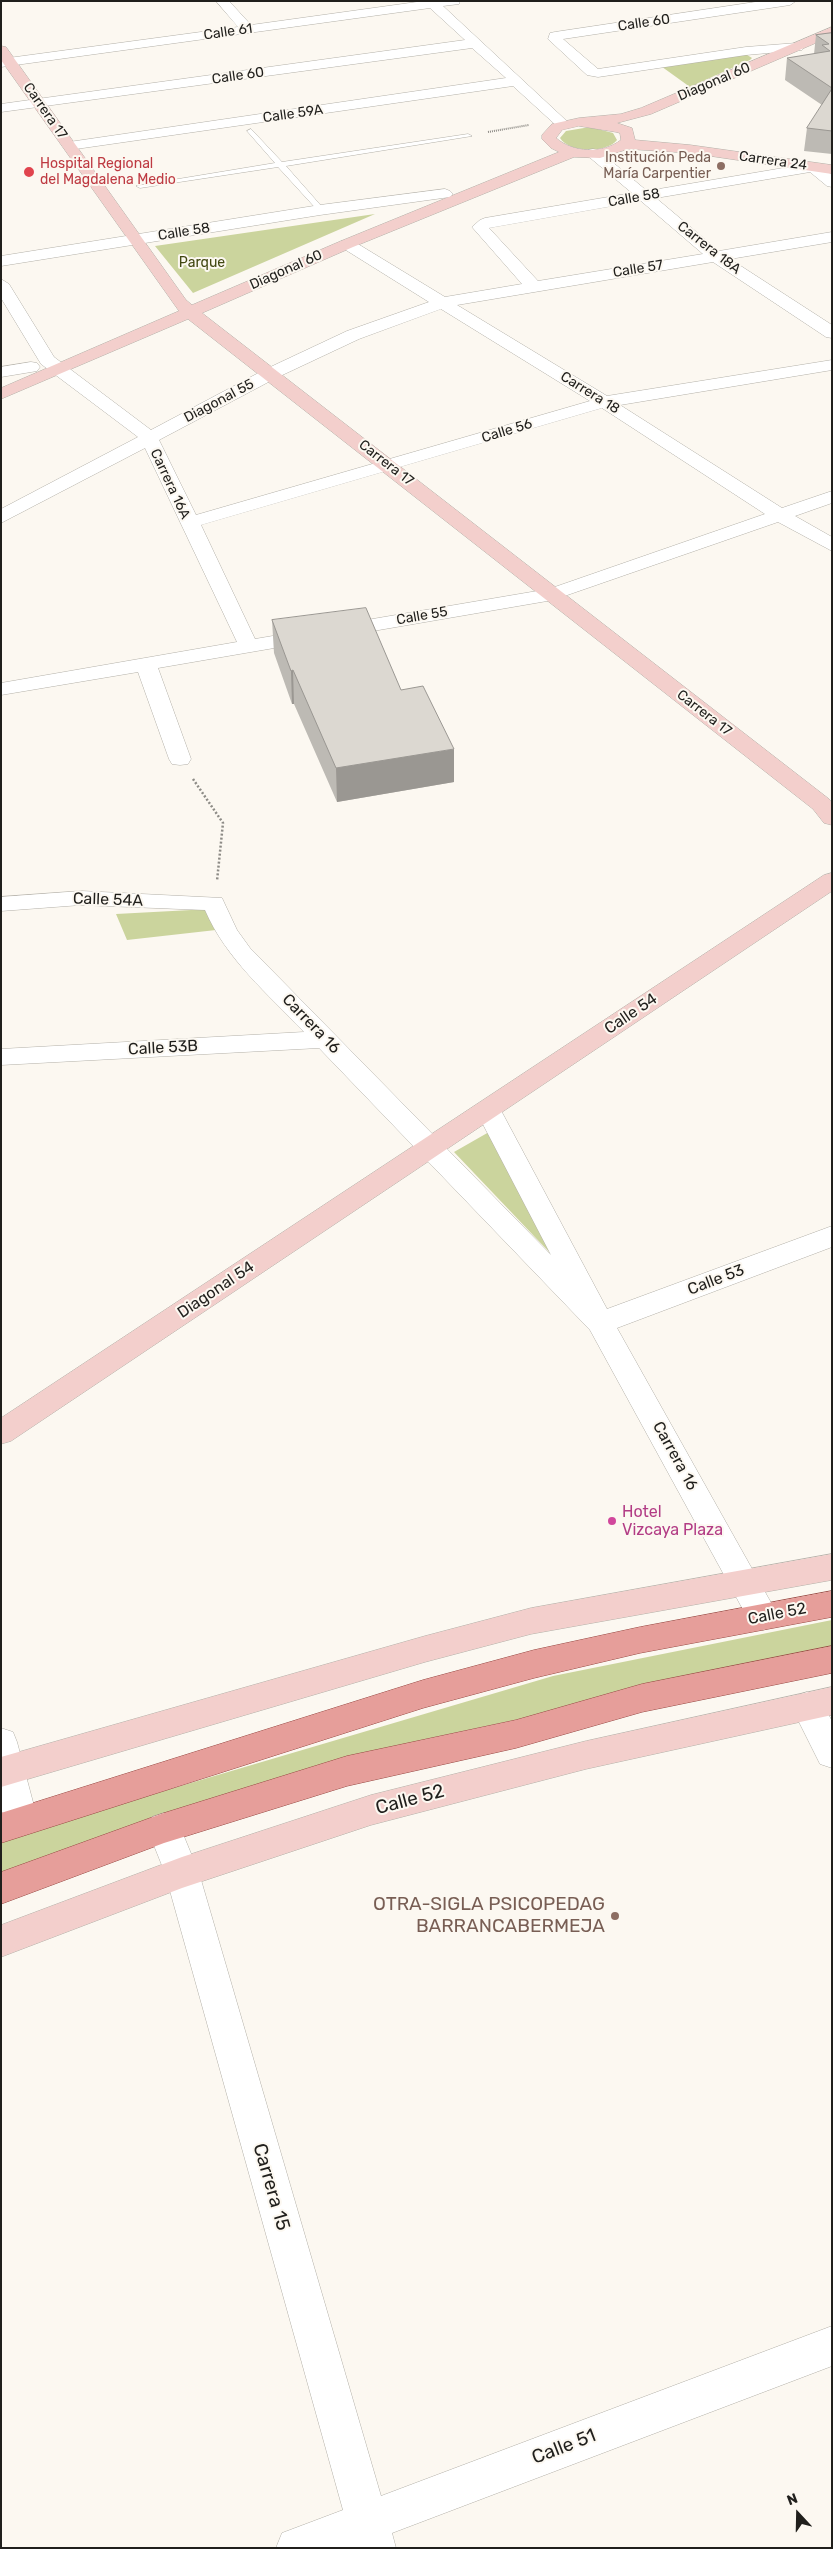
<!DOCTYPE html>
<html>
<head>
<meta charset="utf-8">
<style>
	body { margin:0 }
	#map { position:relative; width:833px; height:2549px; overflow:hidden; background:#fcf8f1; font-family:Rubik,sans-serif }
	canvas { display:block }
	.frame { position:absolute; inset:0; border:2px solid #201f1c; pointer-events:none }
	.north { position:absolute; left:773px; top:2489px; width:50px; height:50px; -webkit-text-stroke:4px #fcf8f1; paint-order:stroke; rotate:339deg; font-size:14px; font-weight:700; line-height:20px; text-align:center; color:#201f1c }
	.north::after { content:''; display:block; margin:auto; width:18px; height:22px; background:#201f1c; clip-path:polygon(50% 0,100% 100%,50% 72%,0 100%) }
</style>
</head>
<body>
<div id="map">
<canvas width="833" height="2549"></canvas>
<div class="frame"></div>
<div class="north">N</div>
</div>
<script>
const c = document.querySelector('canvas').getContext('2d');
c.lineJoin = 'round';
function fill(path, color) {
  c.fillStyle = color;
  c.fill(path, 'evenodd');
}
function stroke(path, color, width, dash) {
  c.strokeStyle = color;
  c.lineWidth = width;
  c.lineCap = dash ? 'butt' : 'round';
  c.setLineDash(dash || []);
  c.stroke(path);
}
function label(font, color, halo, rows, align = 'center') {
  c.font = font + ' Rubik,sans-serif';
  c.lineWidth = 4;
  c.setLineDash([]);
  c.textBaseline = 'middle';
  c.strokeStyle = halo;
  c.fillStyle = color;
  for (const [text, x, y, turn = 0] of rows) {
    c.save();
    c.translate(x, y);
    c.rotate((+turn || 0) * Math.PI / 180);
    c.textAlign = isNaN(turn) ? turn : align;
    if (halo) c.strokeText(text, 0, 0);
    c.fillText(text, 0, 0);
    c.restore();
  }
}
fill(new Path2D(`
	M744,53l8,5 -2,2 -60,27 -32,-23z
	M590,127l23,6 4,7c-10,13 -48,13 -57,-2l6,-7z
	M375,214l-182,79 -38,-47z
	M210,909l6,21 -89,10 -11,-26z
	M489,1132l63,123 -98,-103z
	M832,1620v32l-410,88 -421,143v-44l552,-163z`), '#cbd49d');
const lane = new Path2D(`
	M251,129l31,33 186,-28 4,2 -186,30 37,42 1,2 -4,3 -42,-46 -138,21 -4,-2 139,-23 -28,-32z`);
const street = new Path2D(`
	M216,1h13l22,24 173,-24h36l-1,3 -16,2 128,119 -2,3h-10l-46,-42 -444,64 -7,-4 7,-4 437,-64 -34,-30 -471,64v-8l464,-64 -35,-32 -429,59v-8l237,-32z
	M762,1h34l-6,4 -227,34 35,30 148,-22 51,-4 7,4 -2,3 -56,5 -148,22 -11,-2 -39,-36 2,-6 5,-1z
	M593,149l5,1 49,41 166,-28 5,1 14,11v12l-5,-1 -17,-14 -154,26 63,53 113,-19v10l-102,17 102,66v13l-6,-1 -113,-75 -256,43 150,91 225,-36v10l-212,35 162,103 50,-17v12l-37,13 37,21v14l-54,-29 -225,78 -395,68 33,91 -3,5 -8,1 -8,-1 -3,-5 -31,-87 -137,23v-12l236,-41 -92,-194 -144,75v-14l137,-72 -97,-73 -40,-66v-19l8,5 45,73 97,73 113,-60 83,-39 82,-29 -88,-55 -2,-3 2,-3h12l92,56 77,-13 -50,-57 8,-7 5,-2 147,-25 -44,-37 -2,-3 2,-3zM641,201l62,53 -165,27 -49,-53zM441,309l149,92 -394,114 -37,-75 117,-62 83,-39zM602,408l163,106 -216,75 -294,50 -54,-114z
	M445,189l5,2 3,3 -3,3 -130,18 -319,51v-10l319,-51z
	M31,362l6,1 3,4 -3,4 -36,6v-10z
	M81,891l141,7 15,32 13,18 301,307 -76,-146 4,-6 9,-3 9,3 110,206 225,-83v21l-215,81 157,280 5,9 -5,9 -11,4 -11,-4 -162,-296 -271,-282 -318,17v-16l303,-17c-36,-38 -78,-73 -99,-122l-124,-5 -80,6v-14z
	M807,1692l11,4 14,25v47l-12,-4 -29,-58 5,-10z
	M1,1728l12,4 4,10 21,79 -5,11 -12,4 -12,-4 -8,-23z
	M164,1813l12,4 23,56 182,623 451,-170v40l-440,167 4,15h-120l6,-15 61,-23 -178,-637 -18,-45 5,-11z`);
const secondary = new Path2D(`
	M832,27v9l-181,78 -34,9 15,5 3,12 55,5 142,20v9l-142,-21 -62,-4 -28,9 -26,-1 -221,90 -151,66 627,486 3,4v22l-8,-2 -11,-14 -625,-490 -187,80v-11l178,-77 -178,-251v-14l5,1 180,253 6,5 149,-64 218,-89 -8,-4 -9,-9v-4l10,-11 27,-6 42,-4 20,-6zM579,126l37,6 4,1 1,7c-18,14 -48,13 -65,-2l6,-8z
	M832,873v18l-821,550 -10,3v-26l823,-543z
	M832,1554v26l-301,54 -106,28 -424,125v-30l424,-121 106,-28z
	M832,1687v28l-246,54 -215,56 -189,63 -181,69v-32l181,-68 189,-62 215,-54z`);
const primary = new Path2D(`
	M832,1591v26l-192,36 -106,25 -111,30 -422,135v-30l422,-133 111,-30 106,-23z
	M832,1646v27l-190,39 -126,36 -169,38 -183,57 -163,61v-32l163,-59 183,-57 169,-36 126,-36z`);
stroke(lane, '#b3b0a8', 1);
stroke(street, '#b3b0a8', 1);
stroke(secondary, '#b3b0a8', 1);
stroke(primary, '#964842', 1);
stroke(new Path2D(`
	M488,132l41,-7`), '#8d8b86', 2, [1, 1]);
stroke(new Path2D(`
	M193,779l30,44 -6,58`), '#8d8b86', 2.5, [2, 2]);
fill(lane, '#fff');
fill(street, '#fff');
fill(secondary, '#f3cfcc');
fill(primary, '#e69e9a');
fill(new Path2D(`
	M832,33v121l-28,-3 3,-23 15,-23 -37,-25 2,-22 27,-4 2,-19z
	M272,620l129,70 53,92 -117,20 -43,-98h-2l-18,-51z`), '#bdbab4');
fill(new Path2D(`
	M293,670l1,34h-2l-1,-33z
	M454,749v33l-117,20 -1,-34z`), '#9a9792');
const building = new Path2D(`
	M832,33v55l-45,-30 43,-7 -8,-6 7,-1 -13,-9z
	M832,89v42l-25,-3z
	M366,608l35,82 22,-4 31,63 -118,19 -43,-98 -2,1 -19,-51z`);
fill(building, '#dcd8d1');
stroke(building, '#9a9792', 1);
for (const [x, y, r, color] of [
	[721,166,5,"#8d6e63"],
	[29,172,6,"#e0444e"],
	[612,1521,5,"#d1479c"],
	[615,1916,5,"#8d6e63"]
]) {
  const dot = new Path2D();
  dot.arc(x, y, r, 0, 2 * Math.PI);
  c.fillStyle = color;
  c.fill(dot);
  stroke(dot, '#fcf8f1', 2);
}
label('14px', '#201f1c', '#fcf8f1', [
	["Calle 60",644,23,-8],
	["Calle 61",228,32,-8],
	["Calle 60",238,76,-8],
	["Diagonal 60",714,82,-23],
	["Carrera 17",45,111,55],
	["Calle 59A",293,114,-8],
	["Carrera 24",773,161,8],
	["Calle 58",634,198,-10],
	["Calle 58",184,232,-9],
	["Carrera 18A",709,248,38],
	["Calle 57",638,269,-9],
	["Diagonal 60",286,270,-24],
	["Carrera 18",590,393,32],
	["Diagonal 55",219,401,-28],
	["Calle 56",507,431,-17],
	["Carrera 17",386,463,38],
	["Carrera 16A",170,484,65],
	["Calle 55",422,616,-10],
	["Carrera 17",704,713,38]
]);
label('14px', '#785e54', '#fcf8f1', [
	["Institución Peda",711,158],
	["María Carpentier",711,174]
], 'right');
label('14px', '#be3a42', '#fcf8f1', [
	["Hospital Regional",40,164],
	["del Magdalena Medio",40,180]
], 'left');
label('14px', '#424812', '#fcf8f1', [
	["Parque",202,263]
]);
label('16px', '#201f1c', '#fcf8f1', [
	["Calle 54A",108,900,2],
	["Calle 54",631,1014,-34],
	["Carrera 16",311,1024,46],
	["Calle 53B",163,1048,-3],
	["Calle 53",716,1280,-21],
	["Diagonal 54",216,1290,-34],
	["Carrera 16",675,1456,61],
	["Calle 52",777,1614,-11]
]);
label('16px', '#b23c85', '#fcf8f1', [
	["Hotel",622,1512],
	["Vizcaya Plaza",622,1530]
], 'left');
label('19px', '#201f1c', '#fcf8f1', [
	["Calle 52",410,1800,-15],
	["Carrera 15",271,2187,74],
	["Calle 51",564,2447,-21]
]);
label('19px', '#785e54', '#fcf8f1', [
	["OTRA-SIGLA PSICOPEDAG",605,1905],
	["BARRANCABERMEJA",605,1927]
], 'right');
</script>
</body>
</html>
